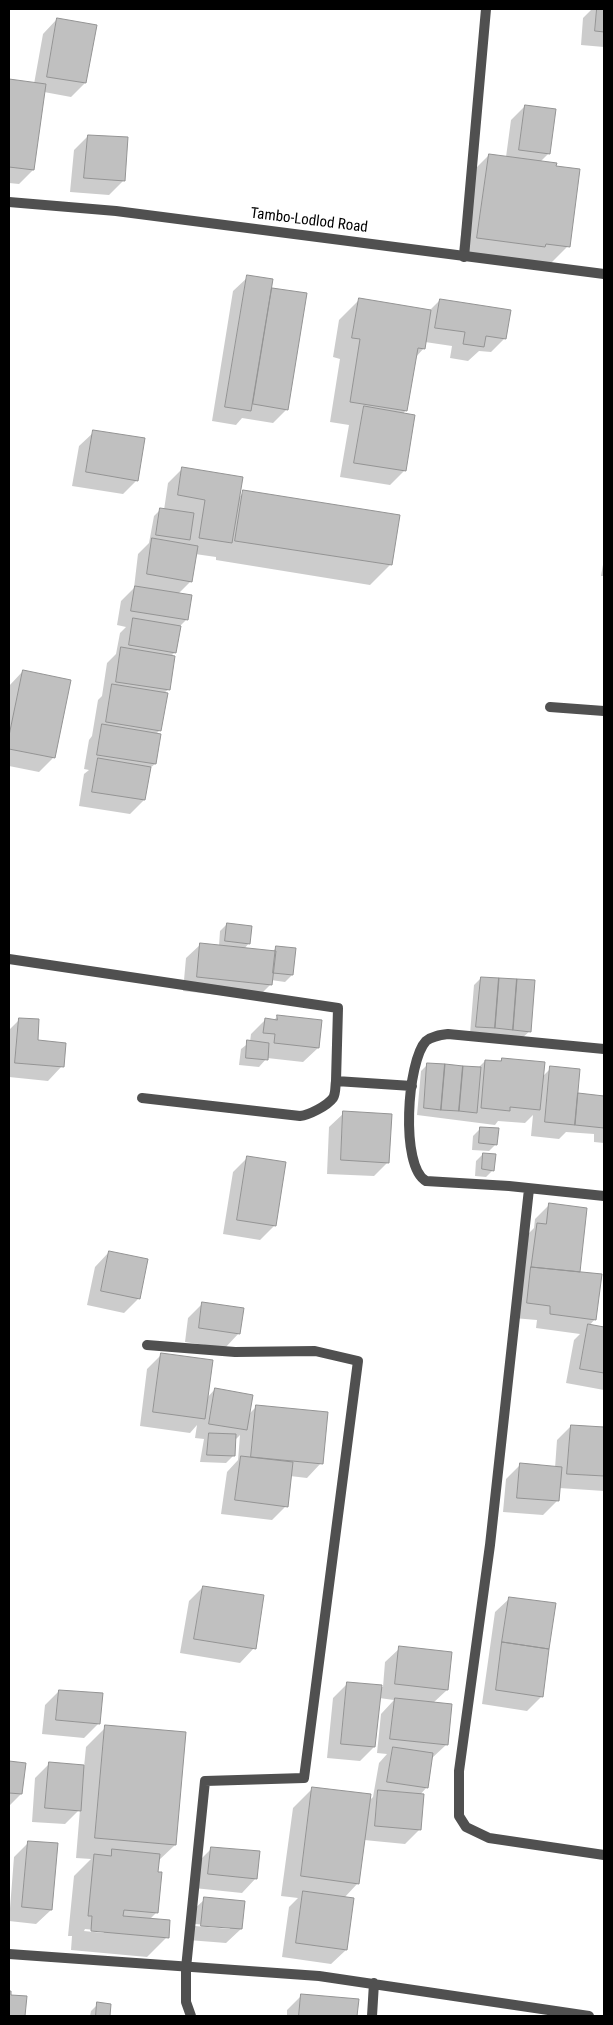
<!DOCTYPE html>
<html>
<head>
<meta charset="utf-8">
<style>
	body { margin:0 }
	#map { position:relative; width:613px; height:2025px; overflow:hidden; background:#fff; font-family:"Roboto Condensed",sans-serif }
	canvas { display:block }
	.frame { position:absolute; inset:0; border:10px solid #000; pointer-events:none }
</style>
</head>
<body>
<div id="map">
<canvas width="613" height="2025"></canvas>
<div class="frame"></div>
</div>
<script>
const c = document.querySelector('canvas').getContext('2d');
c.lineJoin = 'round';
function fill(path, color) {
  c.fillStyle = color;
  c.fill(path, 'evenodd');
}
function stroke(path, color, width, dash) {
  c.strokeStyle = color;
  c.lineWidth = width;
  c.lineCap = dash ? 'butt' : 'round';
  c.setLineDash(dash || []);
  c.stroke(path);
}
function label(font, color, halo, rows, align = 'center') {
  c.font = font + ' "Roboto Condensed",sans-serif';
  c.lineWidth = 5;
  c.setLineDash([]);
  c.textBaseline = 'middle';
  c.strokeStyle = halo;
  c.fillStyle = color;
  for (const [text, x, y, turn = 0] of rows) {
    c.save();
    c.translate(x, y);
    c.rotate((+turn || 0) * Math.PI / 180);
    c.textAlign = isNaN(turn) ? turn : align;
    if (halo) c.strokeText(text, 0, 0);
    c.fillText(text, 0, 0);
    c.restore();
  }
}
fill(new Path2D(`
	M592,9h12v38l-23,-2 2,-27z
	M57,19l28,64 -14,14 -27,-5 -11,78 -14,14 -10,-1v-103l25,4 9,-50z
	M525,106l24,47 -9,9 28,84 -20,20 -90,-9 11,-82 20,-20 17,2 5,-37z
	M88,136l35,45 -14,14 -39,-3 4,-42z
	M248,277l22,11 36,6 -19,115 -14,14 -31,-5 -6,7 -24,-4 21,-130z
	M359,300l70,11 11,-11 65,38 -14,14 -12,-1 -11,10 -18,-3 2,-12 -27,-4 -1,6 -9,10 -9,52 -3,4 2,56 -15,15 -50,-8 9,-52 -19,-3 10,-63 -7,-2 6,-37z
	M94,432l43,48 -14,14 -51,-8 7,-40z
	M182,469l57,28 5,-5 146,73 -20,20 -154,-25v-3l-21,-3 -4,27 -13,13 8,26 -7,7 -4,25 -5,5 -1,32 -5,4 -4,37 -4,4 4,1 -5,29 -6,5 -5,31 -14,14 -51,-8 5,-32 5,-4 -5,-1 5,-29 3,-4 6,-36 4,-4 5,-33 9,-9 4,-21 6,-6 -9,-2 4,-24 13,-13 4,-34 11,-11 5,-27 7,-7 3,1 4,-27z
	M604,559v17h-3z
	M23,671l47,10 -17,77 -14,14 -30,-6v-80z
	M227,924l22,19 -5,6 28,3 5,-5 15,28 -7,7 -14,-2v4l-15,15 -73,-8 3,-33 15,-14 18,2 1,-15z
	M481,978l49,53 -8,7 -52,-4 4,-49z
	M278,1016l40,32 -15,14 -36,-4 -8,9 -20,-2 2,-16 9,-7 1,-8 15,-15 8,1z
	M20,1019l16,23 26,24 -14,15 -39,-4v-47z
	M502,1059l40,18 9,-9 25,29 2,-3 26,3v46l-10,-1v-8l-28,-2 -7,7 -28,-3 2,-21 -8,8 -27,-2 -3,4 -78,-10 4,-44 7,-7 50,4 7,-7 14,1z
	M344,1113l44,49 -14,14 -47,-2 2,-47z
	M481,1128l15,16 -7,7 -17,-1 1,-14z
	M483,1154l10,16 -7,7 -11,-1 1,-15z
	M248,1157l27,68 -15,15 -37,-6 10,-62z
	M549,1205l29,68 17,46 -6,7 15,3v61l-38,-7 8,-43 6,-6 -44,-6 1,-8 -24,-2 10,-79 11,-11 1,-9z
	M109,1252l30,46 -15,15 -37,-8 8,-38z
	M203,1303l36,30 -14,15 -40,-6 3,-24z
	M161,1355l46,43 8,-9 34,25 7,-7 65,56 -14,15 -17,-2 -4,30 -14,14 -51,-6 6,-42 11,-12 2,-25 -6,6 -1,15 -7,7 -26,-1 4,-23 -9,-1 2,-13 -7,8 -50,-7 7,-57z
	M571,1426l33,3v62l-45,-3 -2,13 -14,14 -40,-3 3,-33 14,-14 35,3 2,-28z
	M203,1587l51,61 -14,15 -60,-10 9,-52z
	M510,1598l32,98 -15,15 -45,-7 13,-92z
	M400,1648l47,42 -14,13 14,41 -16,15 -5,29 -6,7v34l-15,15 -41,-4 -6,43 -14,15 9,1 -7,51 -15,14 -49,-7 7,-50 9,-9 -17,-2 12,-88 20,-20 56,13 4,-4 6,-34 8,-9 -10,-1 4,-39 13,-14 -15,-2 -5,49 -14,14 -33,-3 6,-60 15,-15 35,4 2,-25z
	M59,1691l40,32 -15,15 -42,-4 3,-29z
	M106,1727l69,118 -18,17v50l-8,8 18,17 -20,20 -76,-7 1,-14h-4l6,-60 17,-17 -15,-1 4,-49 -15,15 -33,-2 3,-44 15,-15 34,4 2,-20zM85,1929l19,2v2l-20,-2z
	M9,1762l16,2 -4,30 -12,12z
	M29,1842l22,68 -15,14 -27,-3 5,-64z
	M212,1848l44,30 -14,15 -48,-5 3,-25z
	M205,1899l36,30 -15,14 -38,-3 2,-27zM195,1924l35,3v2l-35,-3z
	M302,1995l55,5 -1,16h-69v-6z
	M98,2004l12,1 -2,11h-18l1,-5z
	M391,2015l15,1h-17z`), '#0003');
const building = new Path2D(`
	M597,9h7v23l-9,-1z
	M57,18l40,7 -11,58 -39,-6z
	M9,79l37,5 -12,86 -25,-3z
	M525,105l31,4 -6,45 -31,-4z
	M88,135l40,2 -3,44 -41,-3z
	M489,154l68,9 -1,3 24,3 -10,78 -24,-3 -1,3 -68,-9z
	M247,275l26,4 -22,132 -26,-4z
	M272,288l35,5 -19,117 -35,-6z
	M359,298l72,12 -6,39 -7,-1 -11,63 -57,-9 10,-63 -8,-1z
	M440,299l71,11 -5,29 -20,-3 -2,11 -21,-3 2,-12 -30,-4z
	M364,406l51,9 -9,56 -52,-8z
	M93,430l52,8 -7,43 -52,-9z
	M182,467l61,10 -11,66 -33,-5 6,-38 -27,-5z
	M243,490l157,25 -8,50 -157,-24z
	M160,508l34,5 -4,27 -34,-5z
	M152,538l46,8 -6,36 -45,-8z
	M135,586l57,9 -4,25 -57,-9z
	M133,618l48,8 -5,27 -47,-8z
	M121,647l54,9 -5,34 -54,-8z
	M23,670l48,10 -16,78 -46,-9v-13z
	M112,684l56,9 -7,38 -55,-9z
	M102,724l59,10 -5,30 -59,-9z
	M98,758l53,9 -6,33 -53,-8z
	M227,923l25,3 -2,18 -25,-3z
	M200,943l76,8 -4,34 -75,-8z
	M276,946l20,2 -3,27 -20,-2z
	M481,977l18,1 -4,50 -19,-1z
	M499,978l18,1 -4,51 -18,-2z
	M517,979l18,1 -4,52 -18,-2z
	M277,1015l45,5 -3,28 -45,-5 1,-9 -12,-1 2,-15 12,2z
	M19,1018l20,1 -1,21 28,3 -2,24 -49,-4z
	M247,1040l22,3 -1,17 -22,-2z
	M502,1058l43,4 -5,48 -30,-3v4l-29,-3 4,-48 16,1z
	M427,1063l18,1 -4,46 -17,-2z
	M445,1064l18,2 -4,45 -18,-1z
	M463,1066l18,1 -4,46 -18,-2z
	M550,1066l30,3 -5,56 -30,-3z
	M578,1093l26,3v32l-29,-3z
	M343,1111l49,3 -3,49 -48,-3z
	M480,1127l19,1 -2,17 -18,-2z
	M483,1153l13,1 -2,17 -12,-2z
	M247,1156l39,6 -10,64 -39,-6z
	M549,1203l38,5 -7,64 -49,-5 6,-44 9,1z
	M109,1251l39,8 -8,40 -39,-8z
	M531,1267l71,7 -6,46 -46,-6v-8l-23,-3z
	M202,1302l42,6 -4,26 -41,-6z
	M588,1324l16,3v46l-24,-4z
	M161,1353l52,7 -8,59 -52,-7z
	M215,1388l38,7 -6,35 -38,-6z
	M256,1405l72,7 -5,52 -72,-7z
	M571,1425l33,2v49l-37,-2z
	M209,1433l27,1 -1,22 -28,-1z
	M241,1456l52,6 -5,45 -53,-7z
	M520,1463l42,4 -3,34 -42,-3z
	M203,1586l61,9 -8,54 -62,-10z
	M509,1597l47,6 -7,46 -47,-7z
	M502,1642l47,7 -6,48 -47,-7z
	M399,1646l53,6 -4,38 -53,-6z
	M347,1682l35,3 -7,62 -34,-3z
	M59,1690l44,3 -3,31 -44,-4z
	M395,1698l57,6 -4,41 -58,-6z
	M105,1725l81,7 -10,113 -81,-7z
	M393,1747l40,6 -5,35 -41,-6z
	M9,1761l17,2 -4,31 -13,-1z
	M49,1762l35,3 -3,46 -36,-3z
	M312,1787l59,7 -12,90 -58,-8z
	M378,1790l46,4 -3,36 -46,-4z
	M28,1841l30,2 -6,67 -30,-3z
	M211,1847l49,4 -3,28 -49,-5z
	M112,1849l48,5 -2,18h4l-4,41 -34,-3 -1,6 47,4 -1,18 -78,-7 1,-15h-4l6,-62 17,2z
	M303,1891l51,7 -7,52 -51,-7z
	M204,1897l41,4 -3,28 -41,-3z
	M9,1991h2v4l16,1 -2,20h-16z
	M301,1994l58,5 -2,17h-58z
	M97,2002l14,2 -1,12h-14z`);
fill(building, '#c0c0c0');
stroke(building, '#949494', 1);
stroke(new Path2D(`
	M464,257l22,-248
	M550,707l54,4
	M9,959l329,49 -2,73
	M604,1049l-156,-15c-8,1 -16,2 -22,7 -19,20 -26,126 0,140l83,5 95,10
	M142,1098l158,18c9,-1 27,-10 33,-18 3,-5 2,-11 3,-17l76,5
	M529,1189l-39,356 -31,226v45l7,11 23,11 115,17
	M147,1345l88,7 80,-1 43,10 -54,417 -99,3 -19,187v34l5,14
	M9,1954l310,22 270,40
	M372,2016l2,-33`), '#505050', 10);
stroke(new Path2D(`
	M9,202l107,9 488,63`), '#505050', 10);
label('15px', '#000', '#fff', [
	["Tambo-Lodlod Road",309,221,7]
]);
</script>
</body>
</html>
